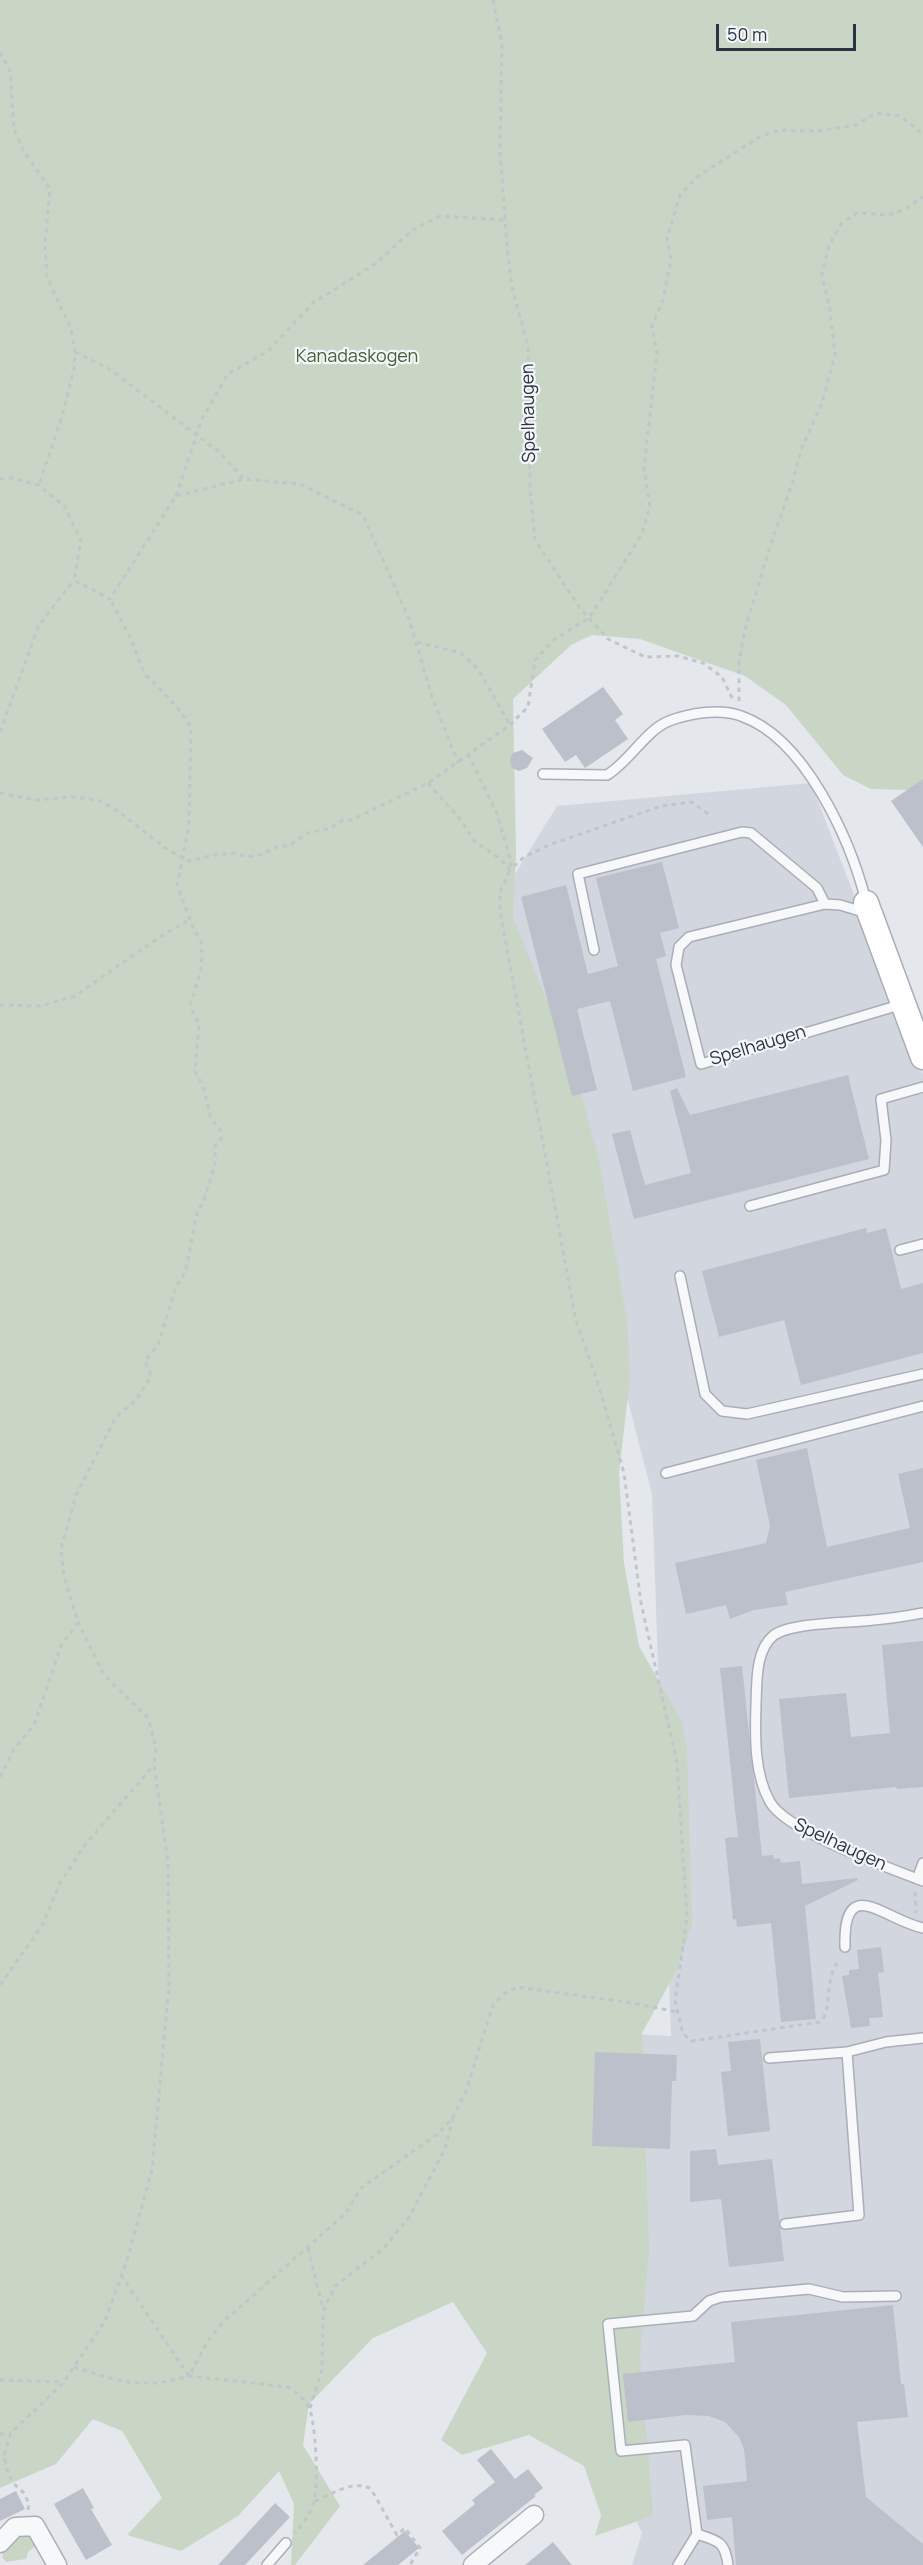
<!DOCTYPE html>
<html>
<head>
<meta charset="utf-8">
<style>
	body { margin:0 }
	#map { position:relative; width:923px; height:2565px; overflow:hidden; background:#e4e7ec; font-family:Manrope,sans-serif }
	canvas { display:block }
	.scale { position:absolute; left:716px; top:24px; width:140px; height:27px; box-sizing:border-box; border:3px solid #2b3445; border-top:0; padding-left:8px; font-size:18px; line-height:21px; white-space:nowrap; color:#2b3445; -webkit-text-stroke:4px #f4f6f9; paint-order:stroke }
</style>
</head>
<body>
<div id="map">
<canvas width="923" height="2565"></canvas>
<div class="scale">50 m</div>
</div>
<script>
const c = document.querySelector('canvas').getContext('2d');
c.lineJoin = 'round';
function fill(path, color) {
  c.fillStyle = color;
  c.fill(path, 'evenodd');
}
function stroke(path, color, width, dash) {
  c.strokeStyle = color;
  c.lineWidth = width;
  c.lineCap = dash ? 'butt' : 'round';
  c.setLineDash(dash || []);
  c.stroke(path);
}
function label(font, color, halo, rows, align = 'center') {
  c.font = font + ' Manrope,sans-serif';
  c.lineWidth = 4.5;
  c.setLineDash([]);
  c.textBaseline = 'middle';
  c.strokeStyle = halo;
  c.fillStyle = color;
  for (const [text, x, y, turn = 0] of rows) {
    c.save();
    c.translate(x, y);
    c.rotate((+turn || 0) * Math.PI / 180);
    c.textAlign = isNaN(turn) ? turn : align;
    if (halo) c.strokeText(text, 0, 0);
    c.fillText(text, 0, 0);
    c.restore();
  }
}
fill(new Path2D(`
	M811,783l112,292v1490h-291l10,-32 -89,-191 11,-311 107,5 -19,-542 -153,-594 58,-94z`), '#d2d6de');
fill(new Path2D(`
	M0,0h923v787l-12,3 -40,-1 -28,-14 -57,-70 -41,-29 -105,-37 -48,-4 -21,10 -58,54 3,152 -3,67 63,154 23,89 28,159 3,59 -11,93 5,91 15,83 42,74 6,28 5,175 -13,43 -37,67 7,217 -9,105 13,161 -58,20 6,-21 -17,-49 -55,-31 -67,20 -21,-15 46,-87 -34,-51 -80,36 -64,66 -6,41 37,61 -45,59h-4l3,-61 -15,-33 -41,45 -57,35 -54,-16 35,-37 -40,-67 -29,-12 -37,45 -56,24z
	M28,2531l10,13 -10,8 -2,7 -20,3 -4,-5 4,-15z`), '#c9d6c5');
fill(new Path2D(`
	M603,687l20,27 -8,6 13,19 -43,29 -9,-13 -11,7 -23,-33z
	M522,750l11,8 -6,10 -8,3 -7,-3 -2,-8 3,-7z
	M923,779v68l-32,-46z
	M662,862l17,66 -19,5 6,23 -10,3 30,118 -53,14 -23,-90 -33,8 20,81 -25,6 -51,-199 45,-12 22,89 30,-8 -22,-88z
	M848,1075l21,84 -235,60 -22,-85 18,-4 15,55 46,-12 -21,-82 7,-3 13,27z
	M866,1228l1,5 19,-5 15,61 22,-6v70l-122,32 -17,-65 -65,17 -17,-66z
	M807,1448l20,99 83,-19 -12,-54 25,-6v94l-138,30 3,13 -34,5 -24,9 -4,-14 -40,9 -11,-51 91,-20 4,-17 -14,-66z
	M923,1641v146l-26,2 -1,-2 -107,11 -10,-99 67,-6 5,44 39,-4 -8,-88z
	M742,1666l20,190 11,-1 1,4 6,-1 1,5 19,-2 2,23 55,-6 1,2 -53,26 11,113 -35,3 -10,-99 -34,4 -1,-8 -3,1 -8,-82 13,-1 -18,-169z
	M881,1947l3,25 -6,1 5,44 -14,1 1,8 -19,2 -9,-52 7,-1v-5l10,-1 -2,-19z
	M760,2039l10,92 -42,5 -7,-64 10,-1 -3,-29z
	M595,2052l82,3 -1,26h-4l-2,68 -78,-3z
	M716,2149l2,16 54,-6 12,102 -55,6 -8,-68 -31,3v-51z
	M893,2305l8,79h3l4,33 -51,5 9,75 57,47v21h-187l-4,-48 -25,3 -4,-34 44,-5 -3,-32 -5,-12 -14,-15 -16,-6 -24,-1 -57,7 -5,-48 112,-12 -4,-40z
	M491,2449l24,30 13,-10 15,19 -9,7 2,1 -74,59 -20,-24 33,-27 -3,-4 23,-18 -18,-22z
	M83,2488l11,20 -3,1 21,36 -26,15 -32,-56z
	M16,2491l9,18 -25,12v-22z
	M275,2503l15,14 -45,48h-27z
	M405,2531l14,17 -21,17h-35z
	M553,2542l19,23h-47l22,-18z`), '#bbc0ca');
const lane = new Path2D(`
	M543,774l64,1c22,-13 39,-45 62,-54 21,-8 51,-13 72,-5 64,22 109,123 125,185
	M825,904l-136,33 -10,10 -3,18 25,99 202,-60
	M594,950l-16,-76 164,-42 9,1 66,55 8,16 15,1 27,8
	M750,1206l134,-36 2,-30 -5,-41 42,-12
	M900,1250l23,-6
	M680,1276l25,118 17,17 25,3 176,-40
	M666,1473l257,-67
	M923,1613c-16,3 -33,6 -50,7 -24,3 -80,2 -99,15 -19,15 -17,48 -18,69 -1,32 -2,70 14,98 16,29 119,66 153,79
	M917,1879l6,-16
	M845,1947c-2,-75 39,-27 78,-19
	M769,2058l78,-6 39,-10 37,-4
	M785,2224l74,-9 -12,-163
	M697,2534c21,7 28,7 31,31
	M267,2565l19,-22
	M678,2565l19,-31 -12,-89 -64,6 -13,-127 85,-8 16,-15 12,-4 88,-8 34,8 53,-1`);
const street = new Path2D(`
	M0,2543l15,-16 20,-1 22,39
	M473,2565l61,-50`);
const secondary = new Path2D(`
	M866,903l57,154`);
stroke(lane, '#a9aeb7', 12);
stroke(street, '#a9aeb7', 21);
stroke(secondary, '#a9aeb7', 27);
stroke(new Path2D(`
	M493,0l9,45 -2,106 8,106 5,35 15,53 2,141 5,54 44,67 29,32 37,18 33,-1 25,7 19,14 12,25
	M0,52l10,19 4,58 9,21 27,39 -5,56 2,32 24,52 4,23 -1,17 -12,47 -23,69
	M75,352l33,16 74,56 36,27 25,27
	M0,479l11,-1 28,7 26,22 16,34 -7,39 36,19 66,-103 68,-17 56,5 63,31 46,104 22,75 27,69
	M176,496l26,-77 26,-45 40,-23 45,-48 62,-39 39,-35 26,-13 65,4
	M417,642l44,11 17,16 32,56
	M739,701v-39l6,-32 25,-84 23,-65 8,-31 21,-47 13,-48 -5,-45 -8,-35 7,-30 13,-22 15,-10 32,2 16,-6 18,-12
	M0,732l39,-107 35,-45
	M468,754l29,60 14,47 -1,9 -10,22v19l76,410 21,59 27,93 17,130 36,160 10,154 -12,84 8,33 9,7 128,-19c14,-12 2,-41 20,-63
	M428,783l33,37 13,21 25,17 11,12 14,-13 25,-12 112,-39 31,-4 20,15
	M0,793l36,7 36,-3 26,3 20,11 46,36 24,14 26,-6 21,-2 12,4 16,-3 13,-7 14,-2 18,-12 22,-5 13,-8h8l77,-37 82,-58 18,-18 7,-47 20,-21 34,-21 53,-84 8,-28 -6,-38 13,-115 -5,-27 11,-26 8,-40 -4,-21 13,-44 17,-18 62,-40 20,-7 38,1 39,-6 20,-12 24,3 23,18
	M0,1005l41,1 34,-10 83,-58 31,-18
	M0,1777l14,-28 20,-24 27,-79 17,-24 -14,-46 -3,-27 15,-54 40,-78 21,-18 14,-24 -6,-14 13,-16 18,-58 10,-16 10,-55 8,-16 11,-36v-18l6,-7 -1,-10 -9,-10 -8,-33 -8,-15 4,-46 -9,-20 10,-31 2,-16 -1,-17 -7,-11 -17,-45 12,-59 2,-99 -14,-20 -33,-34 -15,-38 -19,-36
	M915,1892l1,21
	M0,1985l43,-61 16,-39 25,-39 70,-81
	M308,2248l15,61
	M121,2275l68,101 19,-35 14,-18 124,-110 15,-25 78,-55 14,-16 13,-26 27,-86 11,-11 13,-7 116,16 44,9
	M74,2367l35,11 24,5h26l30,-7 99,11c8,5 15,10 20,19 8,12 11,82 6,96 -4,12 -11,22 -19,31
	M0,2380l61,2
	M310,2408l12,-38 1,-59 12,-25 49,-38 25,-31 36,-68 8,-31
	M0,2434l11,-1
	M315,2501c17,-7 39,-22 56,-12l26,46 8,-7 15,20 -10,17
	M28,2510l1,-6 -5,-11 -8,-7 -8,-12 -4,-19 7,-22 52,-50 42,-62 22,-61 25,-90 17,-184 -1,-124 -14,-97 2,-18 -8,-29 -44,-43 -26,-53`), '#c2c5cb', 3, [4.5, 4.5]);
stroke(lane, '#f7f8fa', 9);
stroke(street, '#f7f8fa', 18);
stroke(secondary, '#fff', 24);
label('18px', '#3f6138', '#f4f6f9', [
	["Kanadaskogen",357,357]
]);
label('18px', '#2b3445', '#f4f6f9', [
	["Spelhaugen",529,413,-91],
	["Spelhaugen",758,1046,-17],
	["Spelhaugen",840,1845,25]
]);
</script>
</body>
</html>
